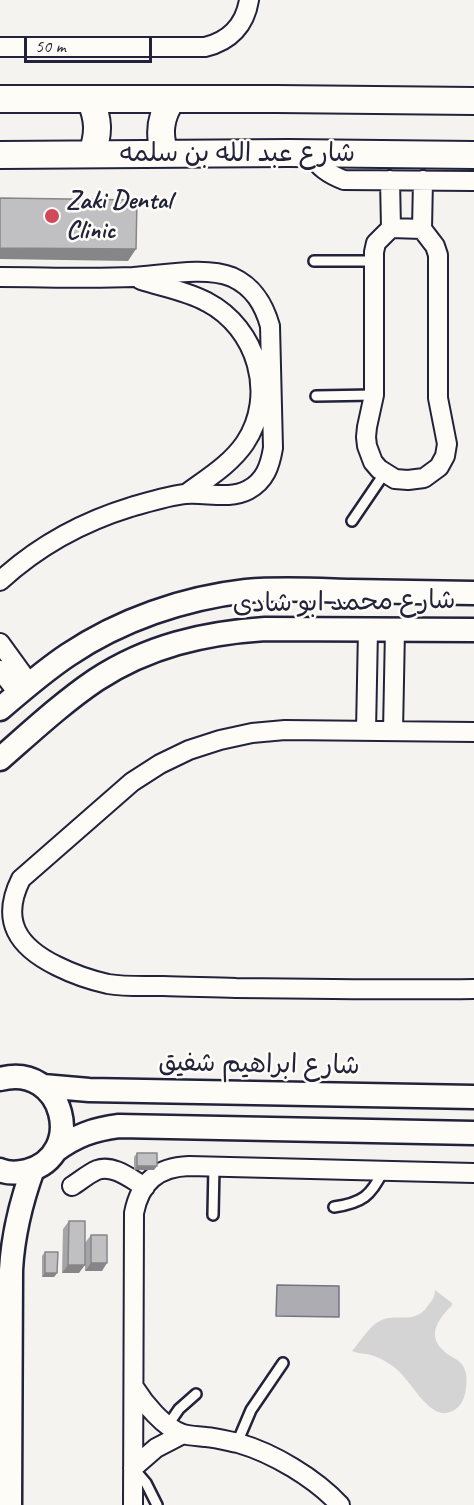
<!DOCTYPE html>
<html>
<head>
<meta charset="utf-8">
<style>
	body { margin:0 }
	#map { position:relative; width:474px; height:1505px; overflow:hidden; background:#f4f3ef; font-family:Caveat,sans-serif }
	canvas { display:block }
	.scale { position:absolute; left:24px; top:36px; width:128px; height:27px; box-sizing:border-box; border:3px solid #22223b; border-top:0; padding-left:8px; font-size:18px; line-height:21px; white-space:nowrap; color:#22223b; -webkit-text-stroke:4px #fdfcf7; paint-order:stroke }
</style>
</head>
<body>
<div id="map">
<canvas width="474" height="1505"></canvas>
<div class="scale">50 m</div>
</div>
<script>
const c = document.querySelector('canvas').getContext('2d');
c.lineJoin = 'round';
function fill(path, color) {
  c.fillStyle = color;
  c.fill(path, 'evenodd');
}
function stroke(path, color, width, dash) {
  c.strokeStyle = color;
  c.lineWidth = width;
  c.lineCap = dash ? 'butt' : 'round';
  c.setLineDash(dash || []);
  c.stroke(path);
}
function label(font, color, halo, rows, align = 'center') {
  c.font = font + ' Caveat,"Playpen Sans Arabic",sans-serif';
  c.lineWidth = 5;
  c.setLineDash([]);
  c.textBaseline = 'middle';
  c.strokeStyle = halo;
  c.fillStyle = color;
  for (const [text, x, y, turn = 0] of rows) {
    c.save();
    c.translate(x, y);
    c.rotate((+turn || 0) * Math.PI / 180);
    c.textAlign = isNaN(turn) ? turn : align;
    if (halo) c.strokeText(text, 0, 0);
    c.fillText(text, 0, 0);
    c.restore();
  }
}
fill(new Path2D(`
	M435,1290l17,13v2c-13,14 -27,30 -7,47 5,5 14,7 18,14 4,6 4,15 3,22 -1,8 -3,15 -9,20 -6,5 -14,7 -21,3 -17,-9 -28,-35 -45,-46 -7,-5 -17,-10 -25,-11 -5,-1 -9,-1 -14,-3 8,-9 16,-23 26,-29 16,-11 35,4 49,-15 4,-5 8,-10 8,-17z`), '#d5d4d5');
const water = new Path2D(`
	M277,1285l62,1v31l-63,-1z`);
fill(water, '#acacb2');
stroke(water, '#757582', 1.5);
const service = new Path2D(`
	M314,261h60
	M316,396l58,-1
	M352,521l32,-47
	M334,1207c28,-4 37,-11 49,-36
	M213,1215l1,-49
	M168,1425l11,-16 17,-15
	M237,1443l14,-33 32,-47
	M134,1469l12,14 11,22`);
const minor = new Path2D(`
	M0,47h205c25,-6 40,-22 44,-47
	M310,154c9,13 18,20 34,26l130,1
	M390,180l1,48
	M391,228l31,1 13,17 3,9v143l9,46 -2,12 -6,11 -15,11 -16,2 -13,-1 -16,-10 -6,-7 -6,-16 -1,-9 1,-10 7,-32v-143l2,-9z
	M422,229l1,-49
	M0,277c44,0 89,2 133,0 29,-2 73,-11 99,0 22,10 32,28 38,49l3,122c-3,18 -8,33 -25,42 -19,10 -42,2 -63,4 -18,2 -36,8 -54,13 -49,15 -93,39 -131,74
	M141,280c22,7 46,11 66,22 50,26 70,93 38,141 -15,22 -39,36 -59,51
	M0,643l29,40
	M0,670l18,23
	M366,731l2,-101
	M393,731l2,-101
	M474,732l-189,-2 -33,3 -32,7 -31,10 -29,14 -28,18 -111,97c-21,42 -3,68 36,87 16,8 33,14 51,18 18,3 37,2 55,2 24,1 49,1 73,2 79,1 159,2 238,1
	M72,1186c8,-5 16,-12 25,-16 16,-6 34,9 48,17
	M134,1387c10,16 30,41 49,47 7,2 16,2 23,3 11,1 22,4 32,6 35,10 77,35 102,62
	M133,1468l23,-20 27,-14
	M133,1505l1,-292c6,-31 24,-46 55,-47l285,7`);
const tertiary = new Path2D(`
	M0,709c22,-19 44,-38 68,-54 52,-35 116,-57 178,-64 35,-3 70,-1 105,0 41,1 82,1 123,2
	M0,759c31,-27 62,-56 96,-79 52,-34 108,-47 169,-51l209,1
	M0,1079c64,-17 87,76 27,92 -9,2 -18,3 -27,-1
	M43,1086l46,4 385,7
	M55,1151c20,-15 39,-22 64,-25l355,7
	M10,1505l1,-235c2,-36 10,-68 22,-101`);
const secondary = new Path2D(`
	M0,99h277l197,2
	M90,99c9,21 9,34 2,55
	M165,154c-7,-20 -5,-37 7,-55
	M0,155l289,-2 185,2`);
stroke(service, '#22223b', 14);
stroke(minor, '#22223b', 22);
stroke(tertiary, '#22223b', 27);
stroke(secondary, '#22223b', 30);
stroke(service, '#fdfcf7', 9);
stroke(minor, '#fdfcf7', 18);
stroke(tertiary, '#fdfcf7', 22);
stroke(secondary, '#fdfcf7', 26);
fill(new Path2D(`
	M137,1153l17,17h-20v-13z
	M69,1221l10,52h-17l1,-44z
	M91,1235l11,36h-17v-28z
	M45,1252l12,21 -3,4h-12v-21z`), '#a5a4a7');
fill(new Path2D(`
	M0,248l136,1 -8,12 -128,-2z
	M137,1166h20l-3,4h-20z
	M91,1263h16l-5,8h-17z
	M68,1265h17l-6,8h-17z
	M45,1273h12l-3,4h-12z`), '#868688');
const building = new Path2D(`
	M0,198l137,2 -1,49 -136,-1z
	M137,1153h20v13h-20z
	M69,1221h16v44h-17z
	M91,1235h16v28h-16z
	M45,1252h13l-1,21h-12z`);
fill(building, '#c0bfc2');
stroke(building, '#868688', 1.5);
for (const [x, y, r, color] of [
	[52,216,8,"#d1495b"]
]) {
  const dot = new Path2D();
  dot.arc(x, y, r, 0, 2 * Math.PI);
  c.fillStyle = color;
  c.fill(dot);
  stroke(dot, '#fdfcf7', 2);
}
label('26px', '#22223b', '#fdfcf7', [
	["شارع عبد الله بن سلمه",237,154],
	["شارع محمد ابو شادى",344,603,-1],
	["شارع ابراهيم شفيق",259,1065,1]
]);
label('bold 26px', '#22223b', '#fdfcf7', [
	["Zaki Dental",66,201],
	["Clinic",66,231]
], 'left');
</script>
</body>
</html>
